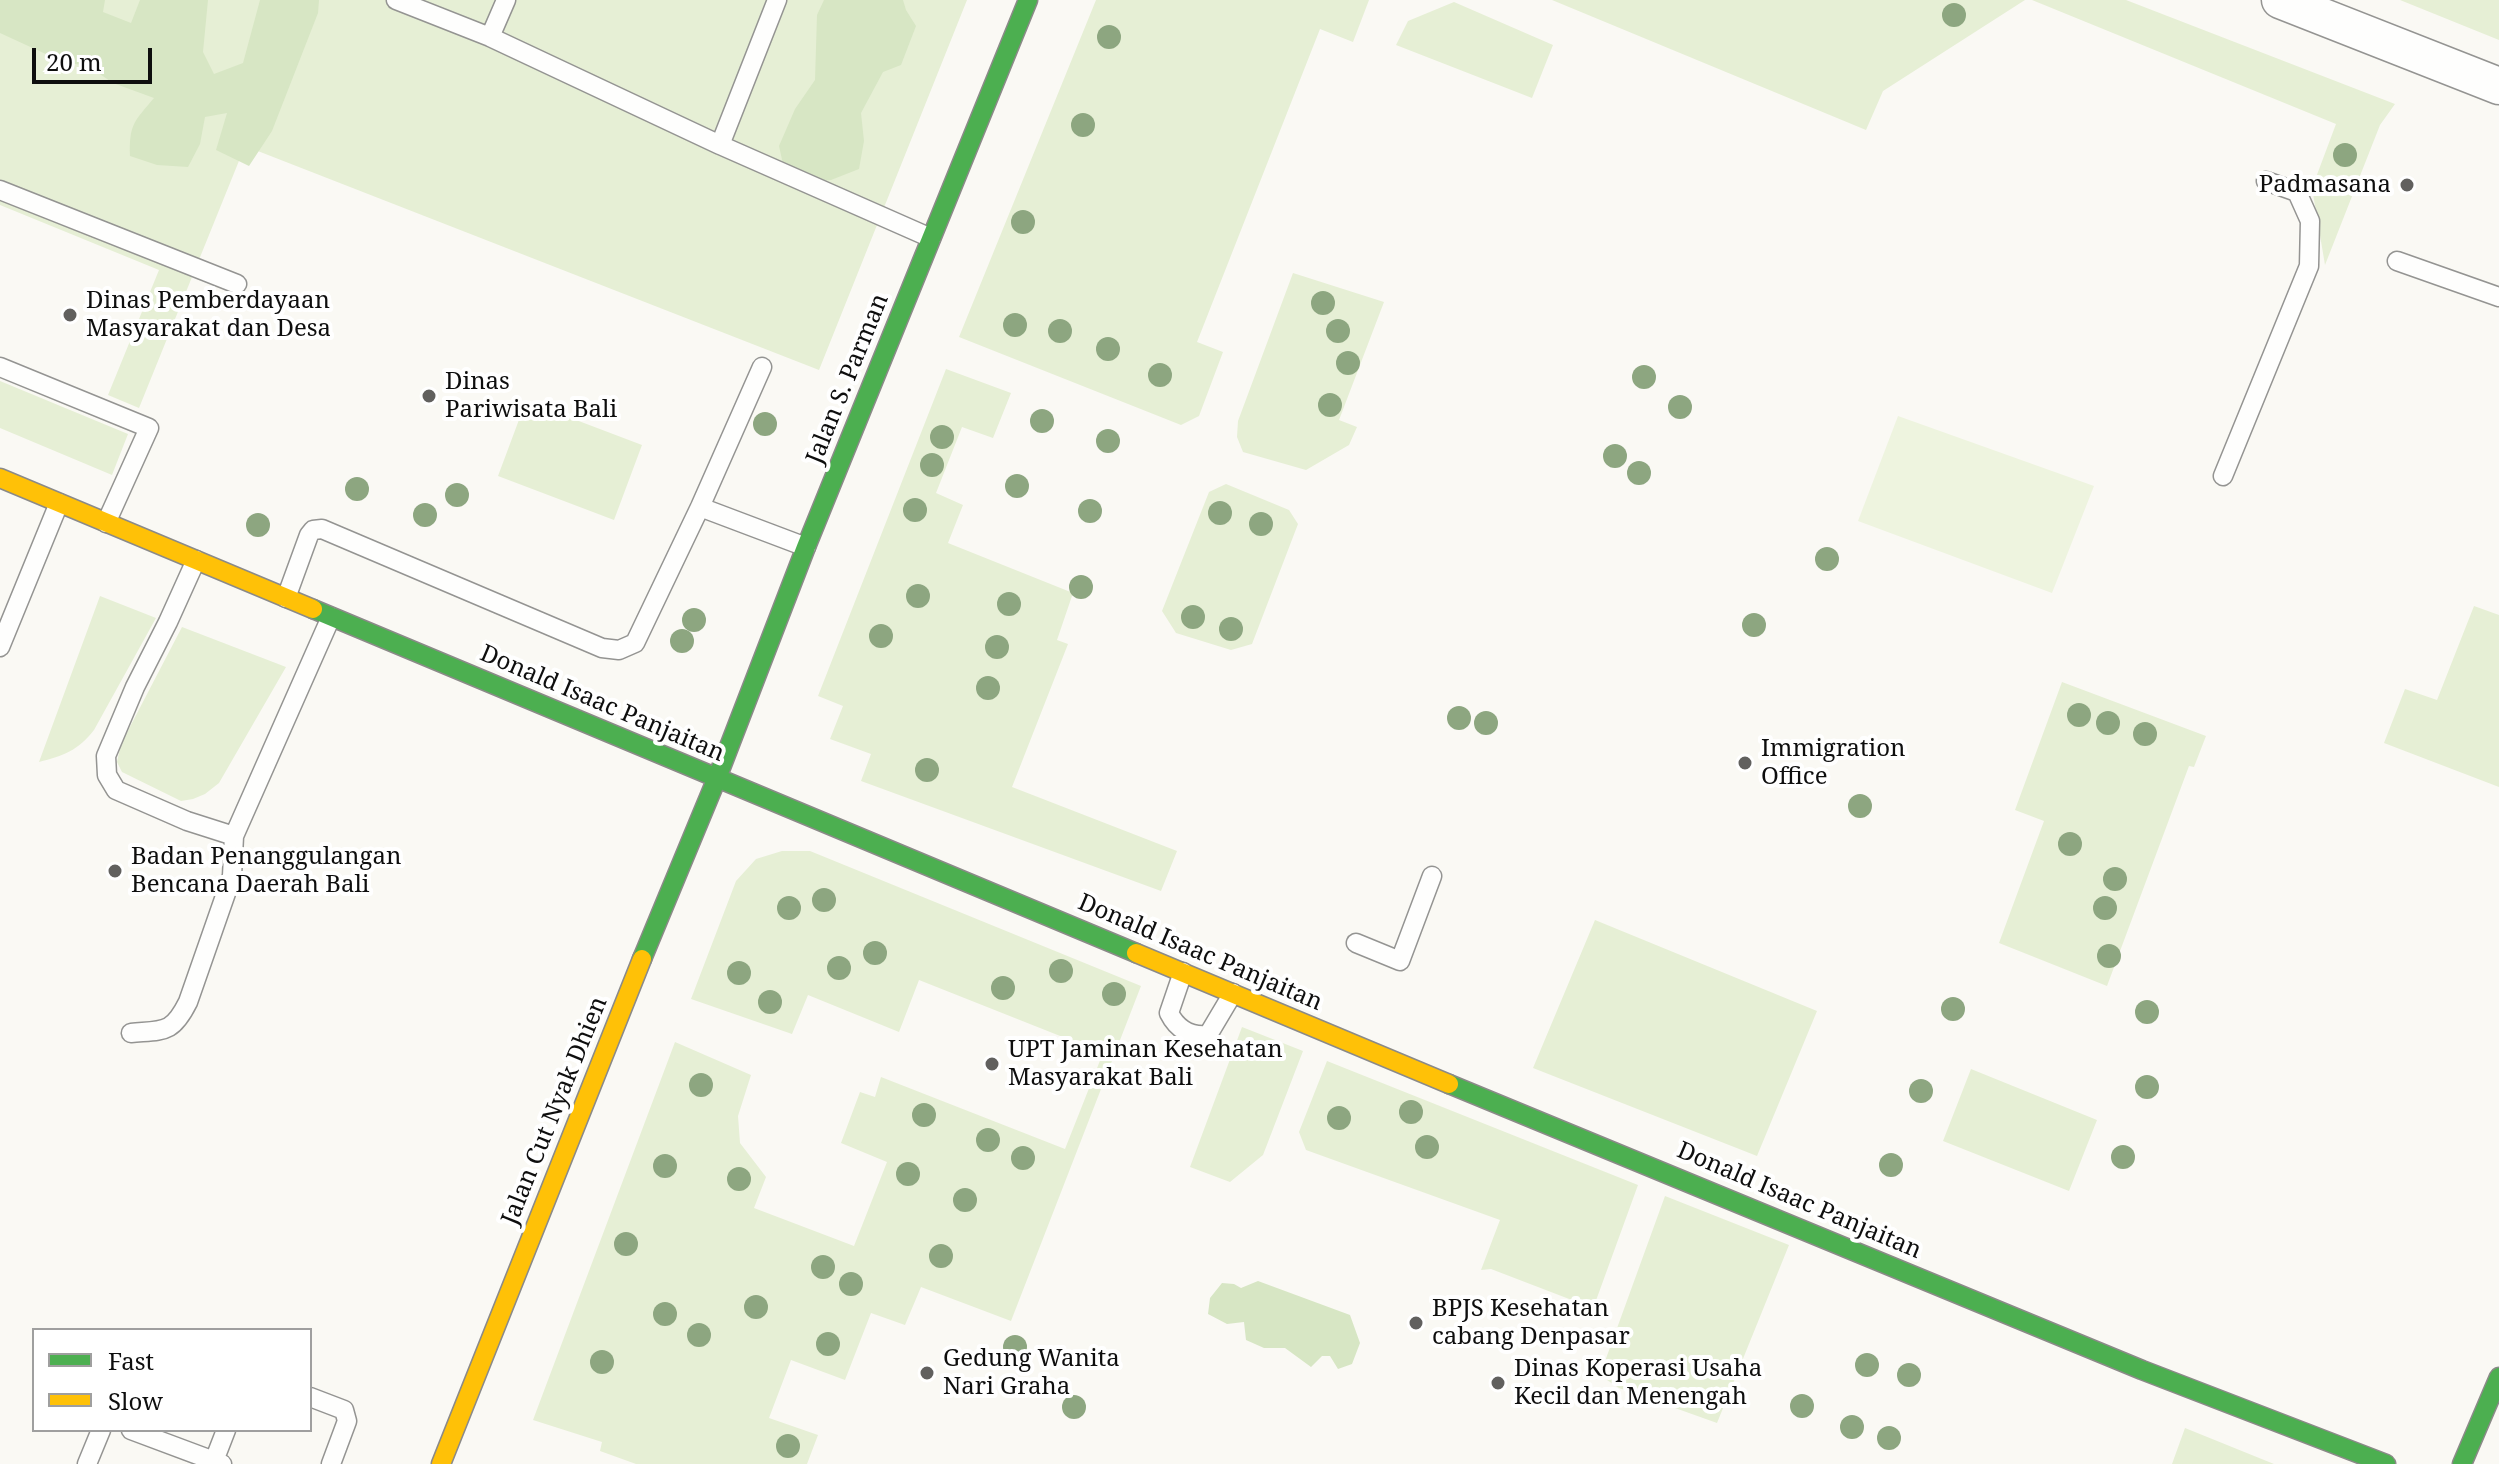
<!DOCTYPE html>
<html>
<head>
<meta charset="utf-8">
<style>
	body { margin:0 }
	#map { position:relative; width:2499px; height:1464px; overflow:hidden; background:#faf9f4; font-family:"Noto Serif",serif }
	canvas { display:block }
	.legend { position:absolute; left:32px; top:1328px; width:280px; height:104px; box-sizing:border-box; background:#fff; border:2px solid #9f9f9f; margin:0; padding:10px 14px; list-style:none; font-size:24px; color:#0e0e0e }
	.legend li { display:flex; align-items:center; gap:16px; height:40px }
	.legend b { width:40px; border:2px solid #9f9f9f }
	.scale { position:absolute; left:32px; top:48px; width:120px; height:36px; box-sizing:border-box; border:4px solid #0e0e0e; border-top:0; padding-left:10px; font-size:24px; line-height:28px; white-space:nowrap; color:#0e0e0e; -webkit-text-stroke:6px #fff; paint-order:stroke }
</style>
</head>
<body>
<div id="map">
<canvas width="2499" height="1464"></canvas>
<ul class="legend">
<li><b style="height:10px;background:#4caf50"></b>Fast</li>
<li><b style="height:10px;background:#ffc107"></b>Slow</li>
</ul>
<div class="scale">20 m</div>
</div>
<script>
const c = document.querySelector('canvas').getContext('2d');
c.lineJoin = 'round';
function fill(path, color) {
  c.fillStyle = color;
  c.fill(path, 'evenodd');
}
function stroke(path, color, width, dash) {
  c.strokeStyle = color;
  c.lineWidth = width;
  c.lineCap = dash ? 'butt' : 'round';
  c.setLineDash(dash || []);
  c.stroke(path);
}
function label(font, color, halo, rows, align = 'center') {
  c.font = font + ' "Noto Serif",serif';
  c.lineWidth = 8;
  c.setLineDash([]);
  c.textBaseline = 'middle';
  c.strokeStyle = halo;
  c.fillStyle = color;
  for (const [text, x, y, turn = 0] of rows) {
    c.save();
    c.translate(x, y);
    c.rotate((+turn || 0) * Math.PI / 180);
    c.textAlign = isNaN(turn) ? turn : align;
    if (halo) c.strokeText(text, 0, 0);
    c.fillText(text, 0, 0);
    c.restore();
  }
}
fill(new Path2D(`
	M0,0h967l-148,370 -574,-224 -106,262 -31,-13 51,-125 -159,-65z
	M1096,0h273l-16,42 -33,-13 -123,313 26,10 -24,64 -18,9 -222,-88z
	M1552,0h473l-142,91 -17,39z
	M2032,0h94l269,104 -15,21 -55,140 -13,-77 24,-64z
	M2400,0h99v40z
	M1454,2l99,43 -21,53 -136,-53 12,-24z
	M1293,273l91,29 -45,118 18,7 -8,18 -43,25 -63,-18 -6,-15 1,-16z
	M946,369l65,24 -18,45 -31,-11 -26,66 27,12 -15,38 125,50 -16,47 11,4 -56,143 165,64 -16,40 -300,-110 10,-27 -41,-15 13,-33 -25,-10z
	M0,381l128,53 -16,41 -112,-47z
	M526,401l116,44 -28,75 -116,-44z
	M1226,484l63,26 9,14 -46,120 -21,6 -55,-17 -14,-22 47,-119z
	M100,596l56,22 -62,112c-15,20 -31,26 -55,32z
	M2474,606l25,9v172l-115,-44 21,-54 32,11z
	M182,627l104,40 -67,116 -14,11 -12,5 -12,2 -59,-29 -5,-10 4,-18z
	M2062,682l144,54 -12,31 -5,-1 -82,220 -108,-43 45,-122 -29,-11z
	M782,851h28l331,135 -130,335 -90,-34 -16,38 -34,-12 -26,67 -54,-20 -22,58 49,17 -11,29h-171l-36,-13 2,-9 -69,-22 142,-378 76,33 -13,41 2,27 26,34 -12,31 100,38 33,-84 -46,-19 19,-51 15,5 6,-20 184,72 38,-96 -184,-73 -20,52 -91,-37 -16,39 -101,-35 45,-118 20,-22z
	M1595,920l222,91 -60,145 -224,-88z
	M1242,1027l61,24 -40,104 -33,27 -40,-15z
	M1327,1061l311,124 -44,121 -17,-4 -86,-33 -10,1 19,-50 -194,-70 -7,-18z
	M1971,1069l126,51 -28,71 -126,-50z
	M1665,1196l124,49 -72,178 -98,-35 -12,-8 -3,-16z
	M2185,1428l89,36h-102z`), '#e6efd5');
fill(new Path2D(`
	M0,0h105l-2,12 28,11 9,-23h68l-5,52 11,22 29,-11 17,-63h59l-1,13 -46,118 -23,35 -33,-16 11,-37 -22,4 -5,27 -12,23 -31,-2 -27,-9c-1,-33 5,-35 24,-58l-41,-15 -25,-17 -25,-4 -63,-29z
	M824,0h79l3,10 10,16 -15,39 -18,7 -22,41 3,28 -5,28 -28,11 -27,2 -21,-18 -4,-18 16,-37 20,-29 2,-65z
	M1258,1281l92,34 10,28 -8,21 -14,5 -8,-13h-8l-11,11 -26,-19h-21l-18,-8 -2,-18 -17,2 -19,-10 2,-16 12,-15 12,1 7,4z`), '#d7e6c4');
fill(new Path2D(`
	M1898,416l196,70 -42,107 -194,-72z`), '#eef4df');
const lane = new Path2D(`
	M396,0l94,37 230,108 57,-145
	M490,37l16,-37
	M720,145l211,93
	M0,190l237,94
	M2397,261l102,36
	M0,367l149,61 -43,95
	M2223,476l86,-210 1,-45 -13,-29 -31,-11
	M700,507l106,40
	M196,560l-28,62 -33,65 -29,69 1,19 9,15 71,31 47,15 97,-219
	M286,598l23,-63 4,-5 9,-1 280,119 17,2 16,-7 65,-136 62,-140
	M0,647l59,-144
	M1356,943l44,18 32,-85
	M1183,972l-14,41c8,16 21,24 39,22l25,-42
	M131,1033c33,-3 41,1 57,-31l44,-126 2,-40
	M310,1397l34,13 3,11 -16,43
	M131,1430l91,34
	M214,1461l12,-31
	M87,1464l14,-34`);
const street = new Path2D(`
	M2280,0l219,86`);
const fast = new Path2D(`
	M313,609l823,344
	M642,959l75,-181 89,-231 222,-547
	M1449,1084l693,286 244,94
	M2462,1464l37,-87`);
const slow = new Path2D(`
	M0,478l313,131
	M1136,953l313,131
	M441,1464l201,-505`);
stroke(lane, '#949492', 21);
stroke(street, '#949492', 39);
stroke(fast, '#8b8a88', 21);
stroke(slow, '#8b8a88', 21);
stroke(lane, '#fefefd', 18);
stroke(street, '#fefefd', 36);
stroke(fast, '#4caf50', 18);
stroke(slow, '#ffc107', 18);
c.fillStyle = '#8da680';
for (const [x, y] of [
	[1954,15],
	[1109,37],
	[1083,125],
	[2345,155],
	[1023,222],
	[1323,303],
	[1015,325],
	[1060,331],
	[1338,331],
	[1108,349],
	[1348,363],
	[1160,375],
	[1644,377],
	[1330,405],
	[1680,407],
	[1042,421],
	[765,424],
	[942,437],
	[1108,441],
	[1615,456],
	[932,465],
	[1639,473],
	[1017,486],
	[357,489],
	[457,495],
	[915,510],
	[1090,511],
	[1220,513],
	[425,515],
	[1261,524],
	[258,525],
	[1827,559],
	[1081,587],
	[918,596],
	[1009,604],
	[1193,617],
	[694,620],
	[1754,625],
	[1231,629],
	[881,636],
	[682,641],
	[997,647],
	[988,688],
	[2079,715],
	[1459,718],
	[1486,723],
	[2108,723],
	[2145,734],
	[927,770],
	[1860,806],
	[2070,844],
	[2115,879],
	[824,900],
	[789,908],
	[2105,908],
	[875,953],
	[2109,956],
	[839,968],
	[1061,971],
	[739,973],
	[1003,988],
	[1114,994],
	[770,1002],
	[1953,1009],
	[2147,1012],
	[701,1085],
	[2147,1087],
	[1921,1091],
	[1411,1112],
	[924,1115],
	[1339,1118],
	[988,1140],
	[1427,1147],
	[2123,1157],
	[1023,1158],
	[1891,1165],
	[665,1166],
	[908,1174],
	[739,1179],
	[965,1200],
	[626,1244],
	[941,1256],
	[823,1267],
	[851,1284],
	[756,1307],
	[665,1314],
	[699,1335],
	[828,1344],
	[1015,1347],
	[602,1362],
	[1867,1365],
	[1909,1375],
	[1802,1406],
	[1074,1407],
	[1852,1427],
	[1889,1438],
	[788,1446]
]) {
  c.beginPath();
  c.arc(x, y, 12, 0, 2 * Math.PI);
  c.fill();
}
for (const [x, y, r, color] of [
	[2407,185,8,"#61605e"],
	[70,315,8,"#61605e"],
	[429,396,8,"#61605e"],
	[1745,763,8,"#61605e"],
	[115,871,8,"#61605e"],
	[992,1064,8,"#61605e"],
	[1416,1323,8,"#61605e"],
	[927,1373,8,"#61605e"],
	[1498,1383,8,"#61605e"]
]) {
  const dot = new Path2D();
  dot.arc(x, y, r, 0, 2 * Math.PI);
  c.fillStyle = color;
  c.fill(dot);
  stroke(dot, '#fff', 3);
}
label('24px', '#0e0e0e', '#fff', [
	["Padmasana",2391,185,"right"],
	["Dinas Pemberdayaan",86,301],
	["Masyarakat dan Desa",86,329],
	["Dinas",445,382],
	["Pariwisata Bali",445,410],
	["Immigration",1761,749],
	["Office",1761,777],
	["Badan Penanggulangan",131,857],
	["Bencana Daerah Bali",131,885],
	["UPT Jaminan Kesehatan",1008,1050],
	["Masyarakat Bali",1008,1078],
	["BPJS Kesehatan",1432,1309],
	["cabang Denpasar",1432,1337],
	["Gedung Wanita",943,1359],
	["Nari Graha",943,1387],
	["Dinas Koperasi Usaha",1514,1369],
	["Kecil dan Menengah",1514,1397]
], 'left');
label('24px', '#0e0e0e', '#fff', [
	["Jalan S. Parman",848,379,-68],
	["Donald Isaac Panjaitan",602,704,23],
	["Donald Isaac Panjaitan",1200,953,23],
	["Jalan Cut Nyak Dhien",555,1111,-68],
	["Donald Isaac Panjaitan",1799,1201,23]
]);
</script>
</body>
</html>
